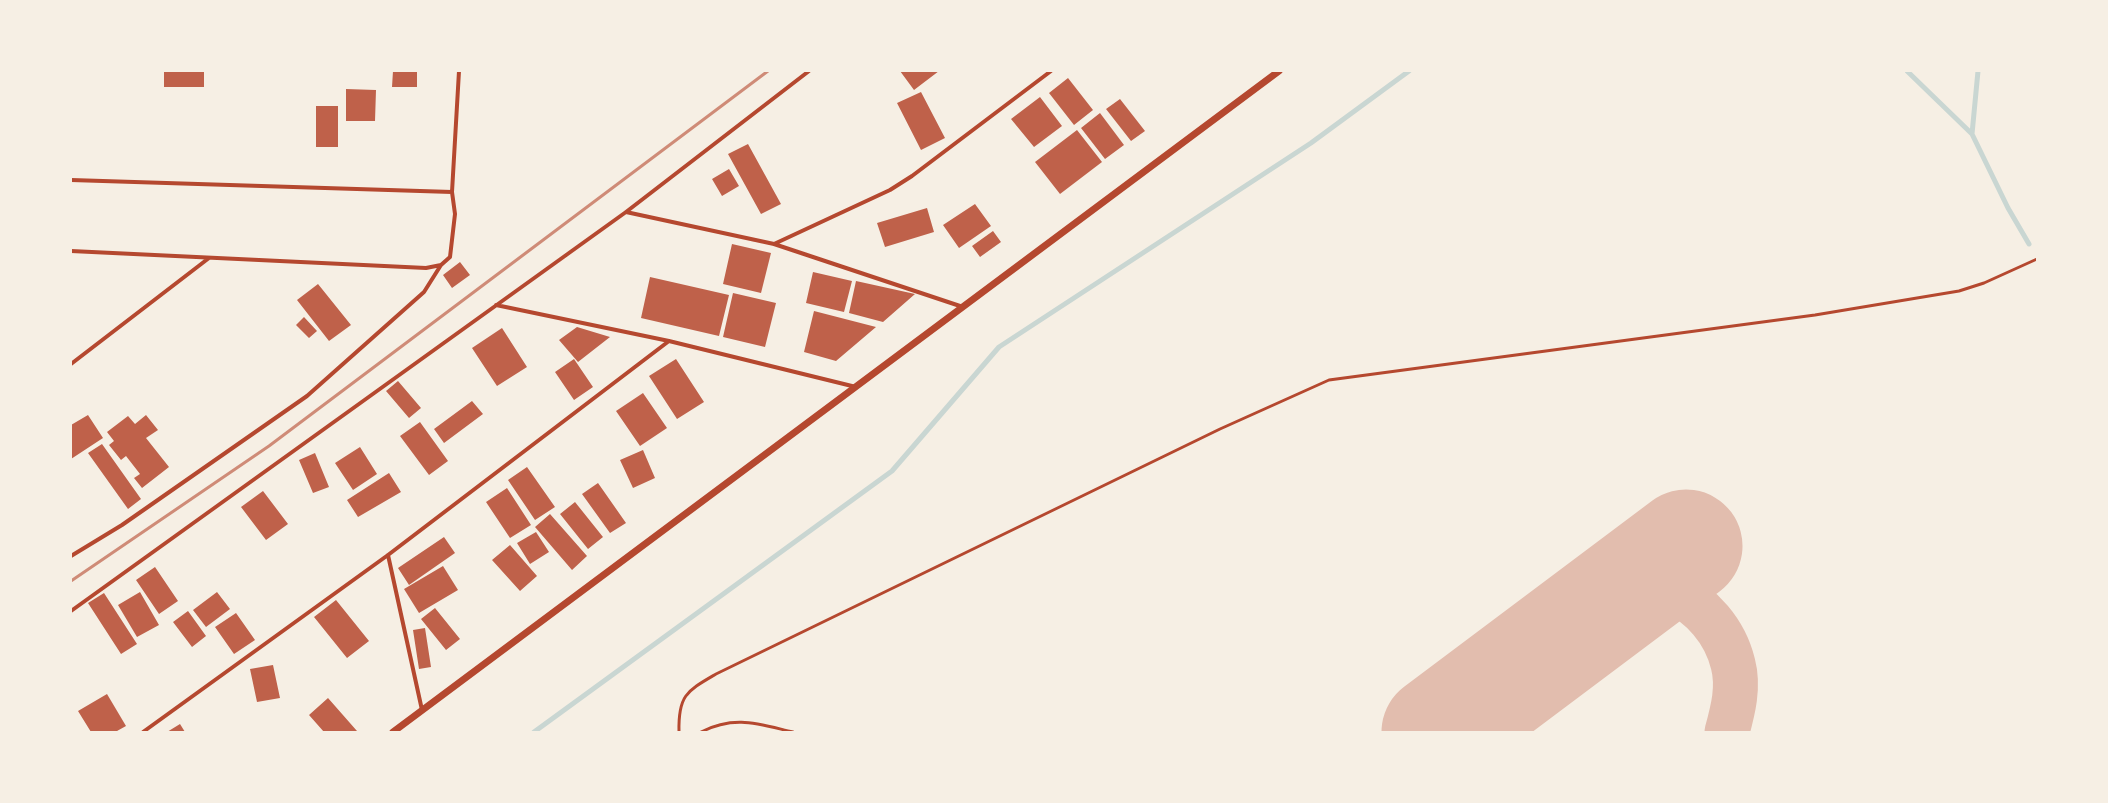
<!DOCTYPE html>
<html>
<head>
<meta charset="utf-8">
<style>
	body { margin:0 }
	#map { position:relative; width:2108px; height:803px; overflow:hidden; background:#f6efe4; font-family:"PT Sans Narrow",sans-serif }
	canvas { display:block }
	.frame { position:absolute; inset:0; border:72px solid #f6efe4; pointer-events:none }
</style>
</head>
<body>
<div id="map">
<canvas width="2108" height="803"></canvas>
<div class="frame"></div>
</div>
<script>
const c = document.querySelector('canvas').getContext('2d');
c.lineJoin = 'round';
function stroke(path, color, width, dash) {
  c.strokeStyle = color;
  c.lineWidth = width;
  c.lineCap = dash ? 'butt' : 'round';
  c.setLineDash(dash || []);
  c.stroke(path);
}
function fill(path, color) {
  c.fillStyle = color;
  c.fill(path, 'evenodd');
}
stroke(new Path2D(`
	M1907,71l65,63
	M1978,71l-6,63 36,74 21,36
	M534,732l358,-261 107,-124 312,-204 98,-72`), '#c9d6d2', 5);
stroke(new Path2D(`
	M1508,680c11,-15 14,-27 22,-43 8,-19 29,-37 47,-46 62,-32 140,7 156,73 6,23 0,46 -6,68`), '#e2bdae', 45);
stroke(new Path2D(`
	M1438,732l248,-186`), '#e2bdae', 113);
fill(new Path2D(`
	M164,71h40v16h-40z
	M393,71h24v16h-25z
	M900,71h39l-25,19z
	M1068,78l25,32 -19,15 -25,-32z
	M346,89l30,1 -1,31h-29z
	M921,92l24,46 -24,12 -24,-47z
	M1040,97l22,29 -28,21 -23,-28z
	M1120,99l25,32 -14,10 -25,-32z
	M316,106h22v41h-22z
	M1100,113l24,32 -19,14 -24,-31z
	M1077,130l25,32 -42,32 -25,-32z
	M748,144l33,60 -20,10 -33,-60z
	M729,169l10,17 -17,10 -10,-17z
	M975,204l16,22 -32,22 -16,-23z
	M927,208l7,24 -49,15 -8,-24z
	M993,231l8,11 -21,15 -8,-11z
	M732,244l39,9 -10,40 -38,-9z
	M460,262l10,13 -18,13 -9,-13z
	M813,272l39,9 -8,31 -38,-9z
	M650,277l79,18 -10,41 -78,-18z
	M856,281l59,13 -32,28 -34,-9z
	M318,284l33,41 -22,16 -32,-41z
	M733,293l43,10 -11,44 -42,-10z
	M814,311l62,16 -40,34 -32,-9z
	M304,317l13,14 -8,7 -13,-13z
	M577,327l33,10 -32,25 -19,-22z
	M502,328l25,39 -30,19 -25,-38z
	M574,359l19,28 -19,13 -19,-28z
	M676,359l28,43 -27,17 -28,-43z
	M398,381l23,27 -12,10 -23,-27z
	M643,393l24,35 -27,18 -24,-35z
	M472,401l11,13 -39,29 -10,-14z
	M88,415l15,23 -32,21v-34z
	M146,415l12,15 -12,8 23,29 -27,21 -8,-10 6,-4 -14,-18 -5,4 -12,-15 5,-4 -7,-9 21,-16 7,8z
	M420,422l28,39 -19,14 -29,-39z
	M102,444l39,55 -13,10 -40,-56z
	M360,447l17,27 -24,16 -18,-27z
	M643,450l12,28 -22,10 -13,-28z
	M315,453l14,34 -16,6 -14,-33z
	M527,467l28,40 -20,13 -27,-40z
	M389,473l12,19 -43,25 -11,-17z
	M598,483l28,40 -16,10 -28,-39z
	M507,488l24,37 -21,13 -24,-36z
	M263,491l25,33 -22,16 -25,-33z
	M575,502l28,35 -15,12 -28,-35z
	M550,514l37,42 -15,14 -37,-43z
	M536,532l13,20 -19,12 -13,-21z
	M444,537l11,16 -46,32 -11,-17z
	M510,545l27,31 -17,15 -28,-31z
	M443,566l15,24 -39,23 -15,-24z
	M155,567l23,34 -19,13 -23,-34z
	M140,592l19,33 -22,12 -19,-32z
	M217,592l13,17 -24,18 -13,-17z
	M104,593l33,51 -16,10 -33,-51z
	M336,600l33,41 -22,17 -33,-41z
	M435,608l25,31 -14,11 -25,-31z
	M188,611l18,25 -14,11 -19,-25z
	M236,613l19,27 -21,14 -19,-27z
	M425,628l6,39 -12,2 -6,-39z
	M273,665l7,33 -23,4 -7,-33z
	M107,694l19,32 -9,5 1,1h-27l-13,-21z
	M328,698l29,33 -1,1h-32l-15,-17z
	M180,724l5,8h-18z`), '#bf614a');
stroke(new Path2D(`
	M679,732c-1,-37 8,-41 37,-58l504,-245 109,-49 486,-65 144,-24 25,-8 53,-24
	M701,732c34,-17 57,-8 92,0`), '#b5482f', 3);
stroke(new Path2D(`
	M71,180l381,12
	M626,212l148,32 189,63
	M774,244l116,-54 22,-14 139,-105
	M71,251l355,17 15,-3 9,-8 5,-43 -3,-22 7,-121
	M496,305l173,36 187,46
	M71,364l138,-106
	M388,555l34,155
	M71,556l51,-31 185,-129 117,-104 17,-27
	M71,611l555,-399 183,-141
	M143,732l245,-177 281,-214`), '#b5482f', 4);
stroke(new Path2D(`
	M393,732l886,-661`), '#b5482f', 7);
stroke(new Path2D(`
	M71,581l198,-135 499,-375`), '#cf8b77', 3);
</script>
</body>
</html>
